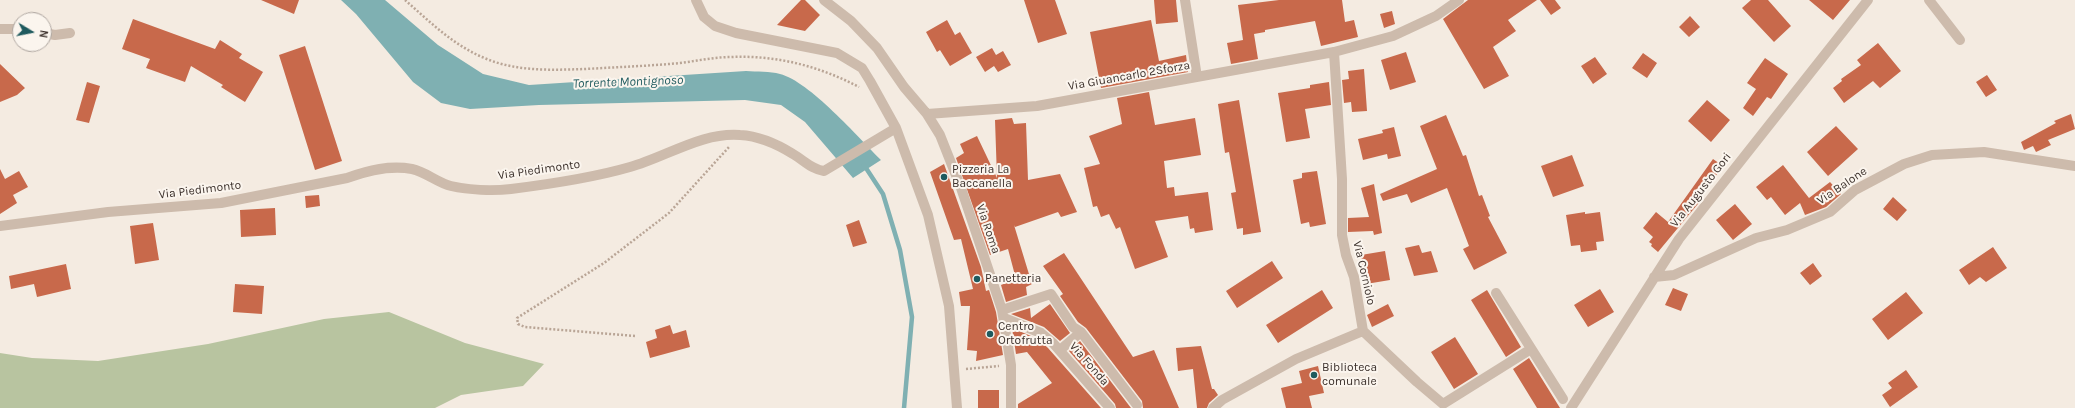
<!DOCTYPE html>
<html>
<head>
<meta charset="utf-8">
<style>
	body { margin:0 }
	#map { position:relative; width:2075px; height:408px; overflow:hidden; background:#f4ebe1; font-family:Karla,sans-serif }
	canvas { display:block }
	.north { position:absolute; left:12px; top:12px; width:40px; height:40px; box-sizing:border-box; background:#fbf5ee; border:1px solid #aea6a0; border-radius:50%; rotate:100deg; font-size:11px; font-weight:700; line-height:16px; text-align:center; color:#3b302b }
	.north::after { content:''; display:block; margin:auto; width:14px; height:18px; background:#1f5a5e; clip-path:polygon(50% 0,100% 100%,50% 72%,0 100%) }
</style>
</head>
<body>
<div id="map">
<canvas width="2075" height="408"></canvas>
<div class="north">N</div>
</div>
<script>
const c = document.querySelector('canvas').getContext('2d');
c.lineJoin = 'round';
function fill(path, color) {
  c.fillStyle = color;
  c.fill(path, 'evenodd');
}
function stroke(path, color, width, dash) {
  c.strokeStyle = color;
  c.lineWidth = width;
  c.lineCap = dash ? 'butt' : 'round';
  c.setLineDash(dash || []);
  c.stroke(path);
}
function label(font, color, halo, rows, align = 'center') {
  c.font = font + ' Karla,sans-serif';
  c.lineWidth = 4;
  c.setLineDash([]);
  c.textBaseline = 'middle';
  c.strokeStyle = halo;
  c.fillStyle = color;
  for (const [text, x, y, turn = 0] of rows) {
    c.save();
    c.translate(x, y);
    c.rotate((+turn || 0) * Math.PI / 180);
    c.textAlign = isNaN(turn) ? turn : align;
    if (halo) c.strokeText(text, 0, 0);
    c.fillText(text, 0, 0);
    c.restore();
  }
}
fill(new Path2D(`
	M389,312l76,31 79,21 -21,22 -62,9 -26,13h-435v-55l32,5 66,3 110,-17 116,-25z`), '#b8c4a0');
fill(new Path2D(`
	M341,0h44l53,45 45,29 46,11 217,-14c11,1 24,0 34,3 29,7 79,64 101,86l-28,18 -48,-56 -24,-17 -36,-5 -206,5 -69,4 -29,-6 -28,-21 -57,-68z`), '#7fb0b2');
stroke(new Path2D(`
	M864,165l19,29 17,56 12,67 -8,91`), '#7fb0b2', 4.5);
fill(new Path2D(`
	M261,0h38l-5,14z
	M801,0h4l15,15 -15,16 -28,-6z
	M1024,0h31l12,34 -29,9z
	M1154,0h22l2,22 -22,2z
	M1279,0h63l3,22 9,-2 4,17 -37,9 -6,-25 -50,9v2l-11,2 4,25 -27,5 -4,-21 16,-3 -5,-35z
	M1468,0h69l-29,20 8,11 -23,16 16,29 -25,13 -41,-70z
	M1540,0h15l6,8 -10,7z
	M1751,0h17l23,26 -17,16 -32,-34z
	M1809,0h41l-17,20z
	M1392,11l3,13 -11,4 -4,-14z
	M1690,16l10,11 -11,10 -10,-10z
	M133,19l82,30 5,-9 22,14 -3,4 24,14 -18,30 -24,-15 2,-2 -32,-19 -6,16 -39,-14 4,-9 -28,-10z
	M947,20l8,15 5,-3 12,21 -22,13 -10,-16 -3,2 -11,-20z
	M1151,20l8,41 27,-6 2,17 -87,16 -11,-56z
	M1878,43l23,28 -21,17 -7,-7 -29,22 -11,-15 9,-7 -1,-2 20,-14 -4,-5z
	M305,46l37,115 -27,9 -36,-115z
	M992,48l4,7 7,-4 8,14 -13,7 -4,-6 -9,6 -9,-15z
	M1406,52l10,30 -26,8 -9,-30z
	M1643,53l14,10 -10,15 -15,-10z
	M1595,57l12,17 -14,10 -12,-18z
	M1765,58l23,16 -17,25 -4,-2 -14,19 -10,-8 13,-19 -9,-6z
	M0,64l25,24 -8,7 -17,7z
	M1364,69l3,42 -15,1 -1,-10 -7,1 -2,-23 7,-1 -1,-8z
	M1987,75l10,15 -11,7 -10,-15z
	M87,82l13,4 -11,37 -13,-3z
	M1329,82l2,23 -26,4 5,29 -24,4 -8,-49 32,-5v-3z
	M1149,92l6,33 40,-7 6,37 -37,6 3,27 7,-1 1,9 33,-4 5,38 -18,3 -1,-5 -4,1 -2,-13 -33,5 13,36 -33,12 -15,-42 -4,2 -7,-15 -8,3 -4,-11 -4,1 -9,-39 16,-4 -11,-28 33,-12 -5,-26z
	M1239,100l22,132 -18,3v-7l-6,1 -6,-36 5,-1 -7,-40 -4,1 -7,-49z
	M1707,100l23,20 -19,22 -23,-21z
	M2071,114l4,15 -27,11 3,5 -15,7 -3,-6 -9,4 -3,-8 35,-19 -2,-2z
	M1446,115l17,41 3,-1 13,41 3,-1 8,21 -2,1 19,36 -33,17 -11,-21 6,-3 -22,-58 -36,15 -4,-9 -24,7 -3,-7 57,-25 -17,-43z
	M1012,118l2,6 12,-1 2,57 32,-6 17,38 -16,5 -3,-5 -43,15 -1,-2 18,59 -6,3 1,8 -21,7 -5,-17 15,-6 -8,-30 -18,6 -34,-97 8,-5 -4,-9 17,-8 20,42 -2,-58z
	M1836,126l22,23 -30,27 -21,-24z
	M1394,127l7,29 -13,3 -1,-5 -24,6 -5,-21 25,-6 -1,-3z
	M1572,155l12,31 -31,11 -12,-31z
	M1713,159l10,7 -23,31 2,2 -44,53 -7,-6 1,-2 -3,-2 4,-5 -10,-9 13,-16 12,10z
	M944,164l37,103 5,24 3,-1 7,22 7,43 -27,6 1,-10 -10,-1 3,-44h-9l-2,-14 14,-3 -12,-50 -7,1 -24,-68z
	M1783,165l26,33 21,-16 11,12 -15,13 -21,8 -5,-12 -15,12 -14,-18 -4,3 -11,-13z
	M0,169l5,10 14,-8 9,16 -15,8 4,8 -17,11z
	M1317,171l9,53 -16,3 -1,-5 -8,2 -8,-44 9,-2v-5z
	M1374,184l8,49 -8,2 -1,-4 -25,1v-14l21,-1 -8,-29z
	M319,195l1,11 -14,2 -1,-12z
	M1893,197l14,13 -10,11 -14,-12z
	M1735,204l17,20 -19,16 -17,-20z
	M275,208l1,27 -35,2 -1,-27z
	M1585,212v2l15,-2 4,29 -8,1 1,8 -16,2 -1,-7 -9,1 -5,-31z
	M859,220l8,23 -14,4 -7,-22z
	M153,223l6,37 -24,4 -5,-38z
	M1419,245l3,8 9,-2 7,21 -24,4 -9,-28z
	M1993,247l14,21 -21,14 -6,-5 -11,8 -10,-15z
	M1385,251l5,29 -24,4 -5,-29z
	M1064,253l69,104 21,-7 25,58h-36l-1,-7 -56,-73 -8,-6 -18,-26 3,-2 -20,-28z
	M1272,261l11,17 -46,30 -11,-17z
	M1813,263l9,13 -12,9 -10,-12z
	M66,264l5,25 -34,8 -3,-13 -23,5 -2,-13z
	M235,284l29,2 -2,28 -29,-2z
	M1673,288l15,6 -7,17 -16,-6z
	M1600,289l14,23 -26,15 -14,-22z
	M1322,290l11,18 -55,35 -12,-18z
	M1487,290l34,57 -15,10 -35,-57z
	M1906,292l17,21 -35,27 -16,-21z
	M1050,304l20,29 -10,8 -16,-14 -33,-13 19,-6 1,10z
	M1388,304l6,12 -22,11 -5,-12z
	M670,325l3,9 13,-4 4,17 -40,11 -4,-16 11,-4 -2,-8z
	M1012,328l26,11 10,9 53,60h-83v-4l34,-21 -25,-31 -11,2z
	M1455,337l23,37 -24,15 -23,-37z
	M1080,341l51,67h-15l-1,-4 -46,-53z
	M1201,346l11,43h2l4,6 -9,8 -2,5h-10l-4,-39 -15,2 -2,-23z
	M1529,358l31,50h-23l-24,-39z
	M1318,366l6,27 -15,3 3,12h-26l-5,-20 21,-5 -3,-12z
	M1906,370l12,17 -28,20 -8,-12 10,-7 -4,-5z
	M978,390h21v18h-21z`), '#c8694b');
stroke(new Path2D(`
	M405,0c24,21 47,44 77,57 33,15 69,13 104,12 32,-2 63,-3 94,-6 17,-2 34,-6 51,-6 45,-2 88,9 128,30
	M635,336l-110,-9 -7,-3 -1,-6 87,-55 65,-50 60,-66
	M966,369l33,-3`), '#b9a596', 2.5, [2, 2]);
stroke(new Path2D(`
	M696,0l8,17 11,9 21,7 101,20 25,15 8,13 26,47 32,87 21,91 8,102
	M824,0l27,21 26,27 27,39 23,27 13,21 21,53 41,122 9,55v43
	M1185,0l12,77
	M1929,0l31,40
	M0,29h20
	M44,33l11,2 15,-2
	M1334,52l8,127v56l4,20 8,22 9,54
	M927,114l110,-8 297,-54 59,-16 43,-20 23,-16
	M0,226l108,-14 113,-9 126,-25c22,-8 43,-13 65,-9 14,3 26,14 39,17 18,4 42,5 60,3 40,-5 81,-11 119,-22 36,-10 72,-35 110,-32 19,1 37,9 53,19 12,7 18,15 31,17l72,-43
	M1654,277l20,-2 82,-37 31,-8 43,-18 25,-22 49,-26 28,-9 52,-3 91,14
	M1496,293l67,106
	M1002,310l49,-16 22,33 8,5 56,73
	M1004,318l37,15 12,10 57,65
	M1363,331l54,51 26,22 88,-55
	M1060,350l21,-18
	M1213,408l9,-8 74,-41 67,-28
	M1571,408l108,-169 189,-239`), '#cdbbac', 10);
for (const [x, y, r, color] of [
	[944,177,4,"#1f5a5e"],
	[977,279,4,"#1f5a5e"],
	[990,334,4,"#1f5a5e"],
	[1314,375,4,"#1f5a5e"]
]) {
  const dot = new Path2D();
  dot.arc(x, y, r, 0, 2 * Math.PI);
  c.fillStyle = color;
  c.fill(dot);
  stroke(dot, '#fbf5ee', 1.5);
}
label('12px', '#3b302b', '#fbf5ee', [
	["Via Giuancarlo 2Sforza",1129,76,-10],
	["Via Piedimonto",539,170,-8],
	["Via Balone",1842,186,-34],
	["Via Piedimonto",200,190,-7],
	["Via Augusto Gori",1701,190,-52],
	["Via Roma",988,229,71],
	["Via Corniolo",1364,273,77],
	["Via Fonda",1089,364,49]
]);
label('12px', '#3b302b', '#fbf5ee', [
	["Pizzeria La",952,170],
	["Baccanella",952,184],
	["Panetteria",985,279],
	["Centro",998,327],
	["Ortofrutta",998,341],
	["Biblioteca",1322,368],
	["comunale",1322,382]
], 'left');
label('italic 13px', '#1f5a5e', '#fbf5ee', [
	["Torrente Montignoso",628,82,-2]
]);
</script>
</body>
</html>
